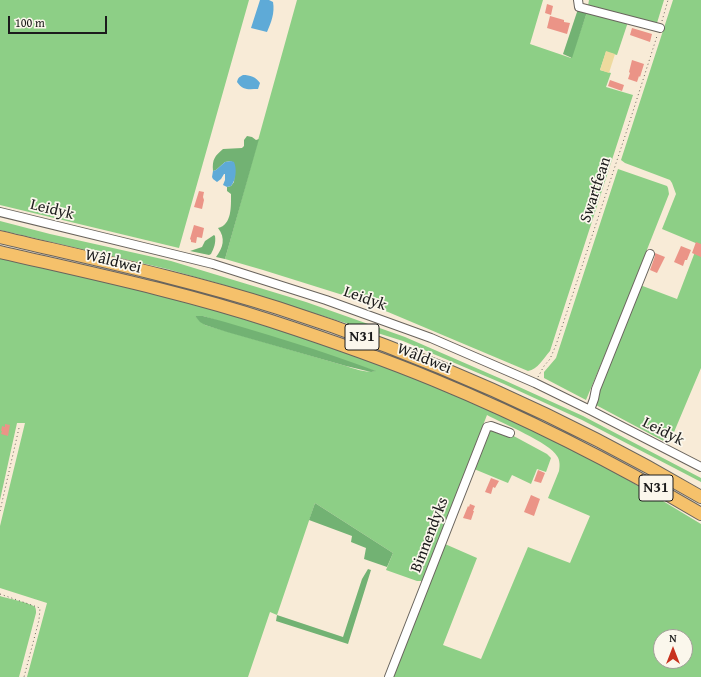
<!DOCTYPE html>
<html>
<head>
<meta charset="utf-8">
<style>
	body { margin:0 }
	#map { position:relative; width:701px; height:677px; overflow:hidden; background:#f8ebd7; font-family:"Gentium Book Plus",serif }
	canvas { display:block }
	.north { position:absolute; left:653px; top:629px; width:40px; height:40px; box-sizing:border-box; background:#fbf7ec; border:1px solid #a29f99; border-radius:50%; rotate:0deg; font-size:11px; font-weight:700; line-height:16px; text-align:center; color:#1c1c1c }
	.north::after { content:''; display:block; margin:auto; width:14px; height:18px; background:#c8321e; clip-path:polygon(50% 0,100% 100%,50% 72%,0 100%) }
	.scale { position:absolute; left:8px; top:16px; width:99px; height:18px; box-sizing:border-box; border:2px solid #1c1c1c; border-top:0; padding-left:5px; font-size:12px; line-height:14px; white-space:nowrap; color:#1c1c1c; -webkit-text-stroke:3px #fbf7ec; paint-order:stroke }
</style>
</head>
<body>
<div id="map">
<canvas width="701" height="677"></canvas>
<div class="north">N</div>
<div class="scale">100 m</div>
</div>
<script>
const c = document.querySelector('canvas').getContext('2d');
c.lineJoin = 'round';
function fill(path, color) {
  c.fillStyle = color;
  c.fill(path, 'evenodd');
}
function stroke(path, color, width, dash) {
  c.strokeStyle = color;
  c.lineWidth = width;
  c.lineCap = dash ? 'butt' : 'round';
  c.setLineDash(dash || []);
  c.stroke(path);
}
function label(font, color, halo, rows, align = 'center') {
  c.font = font + ' "Gentium Book Plus",serif';
  c.lineWidth = 3.5;
  c.setLineDash([]);
  c.textBaseline = 'middle';
  c.strokeStyle = halo;
  c.fillStyle = color;
  for (const [text, x, y, turn = 0] of rows) {
    c.save();
    c.translate(x, y);
    c.rotate((+turn || 0) * Math.PI / 180);
    c.textAlign = isNaN(turn) ? turn : align;
    if (halo) c.strokeText(text, 0, 0);
    c.fillText(text, 0, 0);
    c.restore();
  }
}
fill(new Path2D(`
	M0,0h249l-70,248 -179,-43z
	M297,0h246l-13,44 41,14 16,-46 41,10 -11,33 -11,-3 -6,18 11,3 -5,14 27,8 -83,256c-7,8 -12,18 -22,20l-140,-59 -42,-16 -83,-26 -38,-11z
	M589,0h75l-7,23 -3,1 -66,-18z
	M673,0h28v368l-32,76 -73,-39 3,-13 41,-107 37,14 21,-55 -36,-15 14,-35 -4,-11 -2,-3 -45,-17 -4,-3z
	M618,169l49,17 1,2 1,6 -53,134 -30,72 -42,-22v-6l12,-14z
	M0,221l50,13 121,27 135,41 99,35 101,44 77,35 118,62v4l-119,-62 -78,-36 -101,-43 -179,-56 -57,-16 -167,-39z
	M0,256l194,48 127,39 72,26 96,40 106,51 106,64v153h-308l52,-133 32,14 -34,87 38,14 47,-112 42,16 20,-47 -42,-18 11,-27c1,-5 1,-11 -2,-15 -7,-13 -55,-33 -70,-41l-65,166h-5l-31,-11 7,-17 -78,-50 -38,112 -7,-3 -22,65h-221l20,-74 -47,-15v-62l25,-103h-8l-17,77zM195,316h8l172,55c-9,2 -20,-2 -29,-5l-141,-41zM661,637h24v24h-24z
	M497,427l50,27 4,4 -5,14 -9,-3 -6,15 -19,-9 -4,8 -34,-14 15,-38z
	M0,596c6,2 31,7 35,11 1,2 1,4 1,6l-17,64h-19z`), '#8dcf86');
fill(new Path2D(`
	M578,9l9,3 -15,46 -9,-4z
	M247,136l5,1 4,3 3,-1 -34,120 -9,-2c7,-9 10,-19 2,-29 14,-3 13,-22 13,-34l-4,-3v-4l4,-1 3,-4 1,-16 -4,-5 -6,1 -9,8 -3,1c-1,-12 2,-15 10,-22l19,-1 2,-2v-6z
	M214,235l1,1c1,7 -1,12 -4,18l-2,1 -19,-4 12,-4 3,-6z
	M195,316h8c59,16 116,34 173,55l-5,1 -25,-6 -119,-34 -22,-7 -5,-3z
	M315,503l78,50 -6,14 -23,-8 2,-11 -15,-6 1,-6 -43,-16z
	M368,569l3,1 -23,74 -72,-23 1,-6 66,22 19,-58z`), '#72b273');
fill(new Path2D(`
	M606,51l9,3 -6,19 -9,-3z`), '#eeda9e');
fill(new Path2D(`
	M260,0h9l4,2c2,11 -2,21 -6,30l-16,-4z
	M243,75c7,0 13,2 17,8l-2,6c-9,0 -15,2 -21,-7 1,-4 2,-5 6,-7z
	M231,161l3,1c3,7 2,18 -3,24l-4,1 -4,-2 2,-5v-6h-1l-3,5 -4,3 -4,-3 -1,-2 1,-6 3,-1 9,-8z`), '#5eaad7');
fill(new Path2D(`
	M547,4l6,2 -2,9 -6,-2z
	M550,16l14,4v2l6,1 -3,11 -20,-6z
	M632,28l20,6 -2,8 -20,-7z
	M632,60l12,4 -4,13 -1,-1 -2,6 -9,-3 2,-6 -1,-1z
	M610,80l14,5 -2,6 -14,-5z
	M199,191l5,1 -1,5 1,3 -2,9 -8,-2z
	M194,225l10,3 -2,10 -5,-1 -1,6 -5,-1v-2l-1,-1z
	M696,242l5,2v13l-9,-4z
	M681,246l10,4 -4,10h-2l-2,6 -9,-4z
	M655,253l10,4 -8,16 -7,-3 5,-14z
	M5,424l5,1 -2,11 -7,-2 1,-3h-1l1,-5 3,1z
	M538,470l7,3 -4,10 -7,-2z
	M491,478l8,3 -4,7 -2,-1 -2,7 -6,-2z
	M531,495l9,4 -6,17 -10,-4z
	M470,504l5,2 -2,5h1l-3,9 -8,-2 5,-12 1,1z`), '#eb9487');
const minor = new Path2D(`
	M578,0l1,7 81,21
	M0,212l213,52 113,36 105,38 104,45 55,27 111,57
	M590,410l4,-11 2,-10 54,-135
	M389,677l98,-250 4,-1 19,7`);
const highway = new Path2D(`
	M0,237c93,22 187,42 278,71 147,47 290,111 423,189
	M0,252c91,21 182,40 271,69 55,18 110,37 163,59 92,38 181,83 267,134`);
stroke(minor, '#69645d', 10);
stroke(highway, '#69645d', 14);
stroke(new Path2D(`
	M662,21l6,-21
	M538,377l6,-11 6,-7 6,-14 71,-215 30,-94
	M0,511l19,-83
	M0,594l40,14 -1,12 -15,57`), '#69645d', 1, [1, 3]);
stroke(minor, '#fff', 8);
stroke(highway, '#f5c16b', 12);
for (const [x, y, w] of [
	[362,337,34],
	[656,488,34]
]) {
  const box = new Path2D();
  box.roundRect(x - w / 2, y - 13, w, 26, 3);
  c.fillStyle = '#fbf7ec';
  c.fill(box);
  stroke(box, '#1c1c1c', 1);
}
label('bold 15px', '#1c1c1c', null, [
	["N31",362,337],
	["N31",656,488]
]);
label('16px', '#1c1c1c', '#fbf7ec', [
	["Swartfean",596,190,-72],
	["Leidyk",52,210,14],
	["Wâldwei",113,262,14],
	["Leidyk",365,299,20],
	["Wâldwei",424,359,22],
	["Leidyk",663,432,27],
	["Binnendyks",430,535,-69]
]);
</script>
</body>
</html>
